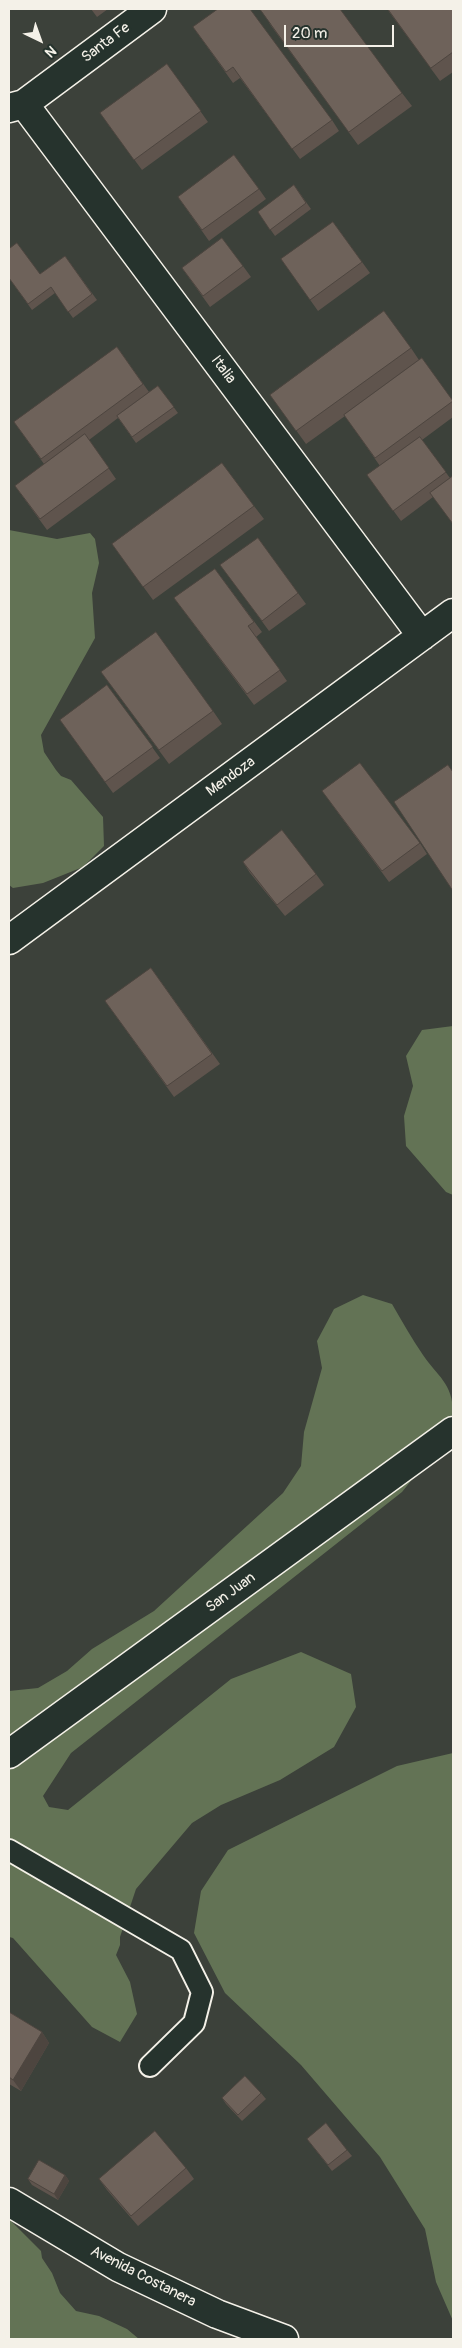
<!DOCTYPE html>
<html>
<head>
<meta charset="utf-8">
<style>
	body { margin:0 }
	#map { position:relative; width:462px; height:2348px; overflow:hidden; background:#3c413a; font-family:Pangolin,sans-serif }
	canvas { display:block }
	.frame { position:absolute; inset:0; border:10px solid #f4f1e8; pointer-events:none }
	.north { position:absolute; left:15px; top:15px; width:50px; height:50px; -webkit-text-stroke:4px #26332d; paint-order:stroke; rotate:138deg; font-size:14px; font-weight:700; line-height:20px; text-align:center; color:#f4f1e8 }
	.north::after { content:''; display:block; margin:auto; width:18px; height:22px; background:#f4f1e8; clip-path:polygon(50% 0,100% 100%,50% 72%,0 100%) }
	.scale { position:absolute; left:284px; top:25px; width:110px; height:22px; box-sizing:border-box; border:2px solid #f4f1e8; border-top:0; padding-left:6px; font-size:15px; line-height:18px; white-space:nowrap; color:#f4f1e8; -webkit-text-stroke:4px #26332d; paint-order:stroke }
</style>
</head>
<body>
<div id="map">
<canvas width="462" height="2348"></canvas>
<div class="frame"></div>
<div class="north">N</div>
<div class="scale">20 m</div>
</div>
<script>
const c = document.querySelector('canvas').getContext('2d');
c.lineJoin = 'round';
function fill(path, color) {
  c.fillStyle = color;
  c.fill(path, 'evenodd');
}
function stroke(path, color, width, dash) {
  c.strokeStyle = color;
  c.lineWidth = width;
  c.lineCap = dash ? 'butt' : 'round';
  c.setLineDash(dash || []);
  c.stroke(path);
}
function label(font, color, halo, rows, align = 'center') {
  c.font = font + ' Pangolin,sans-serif';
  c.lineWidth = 4.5;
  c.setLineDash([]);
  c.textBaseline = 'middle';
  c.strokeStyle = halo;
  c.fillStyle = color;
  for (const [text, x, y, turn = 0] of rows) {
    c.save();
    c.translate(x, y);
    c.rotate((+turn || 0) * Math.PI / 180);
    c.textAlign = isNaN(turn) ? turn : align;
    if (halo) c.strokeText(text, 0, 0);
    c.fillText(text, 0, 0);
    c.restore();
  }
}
fill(new Path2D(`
	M9,530l48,9 33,-6 5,6 4,24 -7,30 3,45 -54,97 3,17 12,18 5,6 10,4 32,37 1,29 -21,21 -40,16 -30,5 -4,-3z
	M453,1026v169l-7,-3 -40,-46 -2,-30 9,-30 -7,-30 16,-26z
	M363,1295l29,9c10,17 20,35 31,51 14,21 30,28 30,58l-31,54 -20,25 -331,261 -28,43 6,11 19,3 163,-131 70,-27 50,22 5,33 -22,40 -54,33 -59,25 -29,18 -56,66 -16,48v8l-4,10 14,27 7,32 -17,28 -28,-15 -79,-89 -4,-1v-246l29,-3 29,-17 25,-22 62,-38 129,-118 18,-27 3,-34 18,-64 -5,-27 17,-32z
	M453,1753v568l-17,-39 -11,-53 -45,-72 -79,-92 -76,-72 -31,-60 7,-42 27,-41 169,-84z
	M9,2219l32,32 1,7 10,15 8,20 16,18 23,5 28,13 12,10h-130z`), '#637355');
const service = new Path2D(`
	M9,1850l172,100 21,42 -8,31 -44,43`);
const minor = new Path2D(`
	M24,104l398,532
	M9,108l15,-4 128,-95
	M9,940l444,-327
	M9,1754l444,-323`);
const tertiary = new Path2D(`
	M9,2202l109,65 99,47 67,25`);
stroke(service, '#f4f1e8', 24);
stroke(minor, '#f4f1e8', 31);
stroke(tertiary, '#f4f1e8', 31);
stroke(service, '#26332d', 20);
stroke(minor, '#26332d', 28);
stroke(tertiary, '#26332d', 28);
fill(new Path2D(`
	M91,9h17l-11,8z
	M387,9h66v63l-13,9z
	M269,23l133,70 10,13 -54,39z
	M193,27l139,93 7,11 -39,28 -60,-81 -7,5z
	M167,64l41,58 -66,48 -35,-47z
	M294,185l17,24 -36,27 -17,-24z
	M259,189l7,10 -57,42 -31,-44z
	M333,222l37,51 -52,38 -37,-52z
	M65,256l32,44 -24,18 -18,-25 -23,17 -23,-32 31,-4z
	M243,266l8,11 -41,30 -28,-39z
	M117,347l32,45 9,-6 20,27 -42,30 -18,-25 -29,22 27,39 -69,51 -32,-44 29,-22 -30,-42z
	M411,348l8,12 34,41v16l-31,23 28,38 -17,19 -32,24 -34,-46 13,-9 -35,-50 -39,28 -26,-36z
	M254,506l10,13 -111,81 -41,-56z
	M258,538l48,66 -37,27 -41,-56z
	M215,569l47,63 -6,5 31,44 -33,24 -80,-107z
	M101,672l112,39 9,13 -53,40z
	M107,685l53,73 -47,35 -53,-73z
	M330,802l90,41 7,11 -38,28z
	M243,862l73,12 8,11 -39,31 -35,-43z
	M151,968l69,96 -46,33 -69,-96z
	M9,2012l33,20 7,11 -28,48 -12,-7z
	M261,2093l5,6 -24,22 -16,-17 -4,-6z
	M307,2139l40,11 5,6 -20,15z
	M186,2168l8,11 -56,47 -31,-36 -8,-11z
	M65,2175l4,6 -11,19 -26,-15 -4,-6z`), '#5f544d');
fill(new Path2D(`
	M42,2032l7,11 -28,48 -8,-11z
	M65,2175l4,6 -11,19 -4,-6z`), '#4d453f');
const building = new Path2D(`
	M218,9h32l82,111 -40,29 -59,-82 -7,5 -33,-45z
	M260,9h80l62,84 -53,39z
	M388,9h65v43l-22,16z
	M167,64l34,47 -67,49 -34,-47z
	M234,155l25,34 -57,41 -24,-33z
	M294,185l12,18 -36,27 -12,-18z
	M333,222l29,40 -52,38 -29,-41z
	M222,238l21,28 -40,30 -21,-28z
	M17,243l23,31 25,-18 27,38 -24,18 -17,-25 -23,17 -19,-26v-29z
	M384,311l27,37 -115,83 -26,-36z
	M117,347l26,37 -102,75 -27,-37z
	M422,358l31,43 -78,57 -31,-43z
	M158,386l16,21 -42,30 -15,-21z
	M85,434l24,34 -69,51 -25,-33z
	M420,437l26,35 -53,39 -26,-36z
	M222,463l32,43 -111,81 -31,-43z
	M453,476v48l-23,-31z
	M258,538l40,55 -36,28 -42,-56z
	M215,569l39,53 -6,4 32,44 -33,24 -73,-96z
	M156,632l57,79 -54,39 -58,-78z
	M107,685l46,62 -48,35 -45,-62z
	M360,763l60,80 -38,28 -60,-80z
	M448,765l5,7v119l-59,-89z
	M282,830l34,44 -39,31 -34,-43z
	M151,968l61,86 -45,32 -62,-85z
	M9,2012l33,20 -29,48 -4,-3z
	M245,2076l16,17 -23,22 -16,-17z
	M326,2123l21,27 -19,15 -21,-26z
	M155,2131l31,37 -55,48 -32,-37z
	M39,2160l26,15 -11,19 -26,-15z`);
fill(building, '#6e625a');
stroke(building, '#4d453f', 1);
label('15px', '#f4f1e8', '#26332d', [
	["Santa Fe",106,43,-37],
	["Italia",223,370,53],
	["Mendoza",231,777,-36],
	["San Juan",231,1593,-36],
	["Avenida Costanera",143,2277,27]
]);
</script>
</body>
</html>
